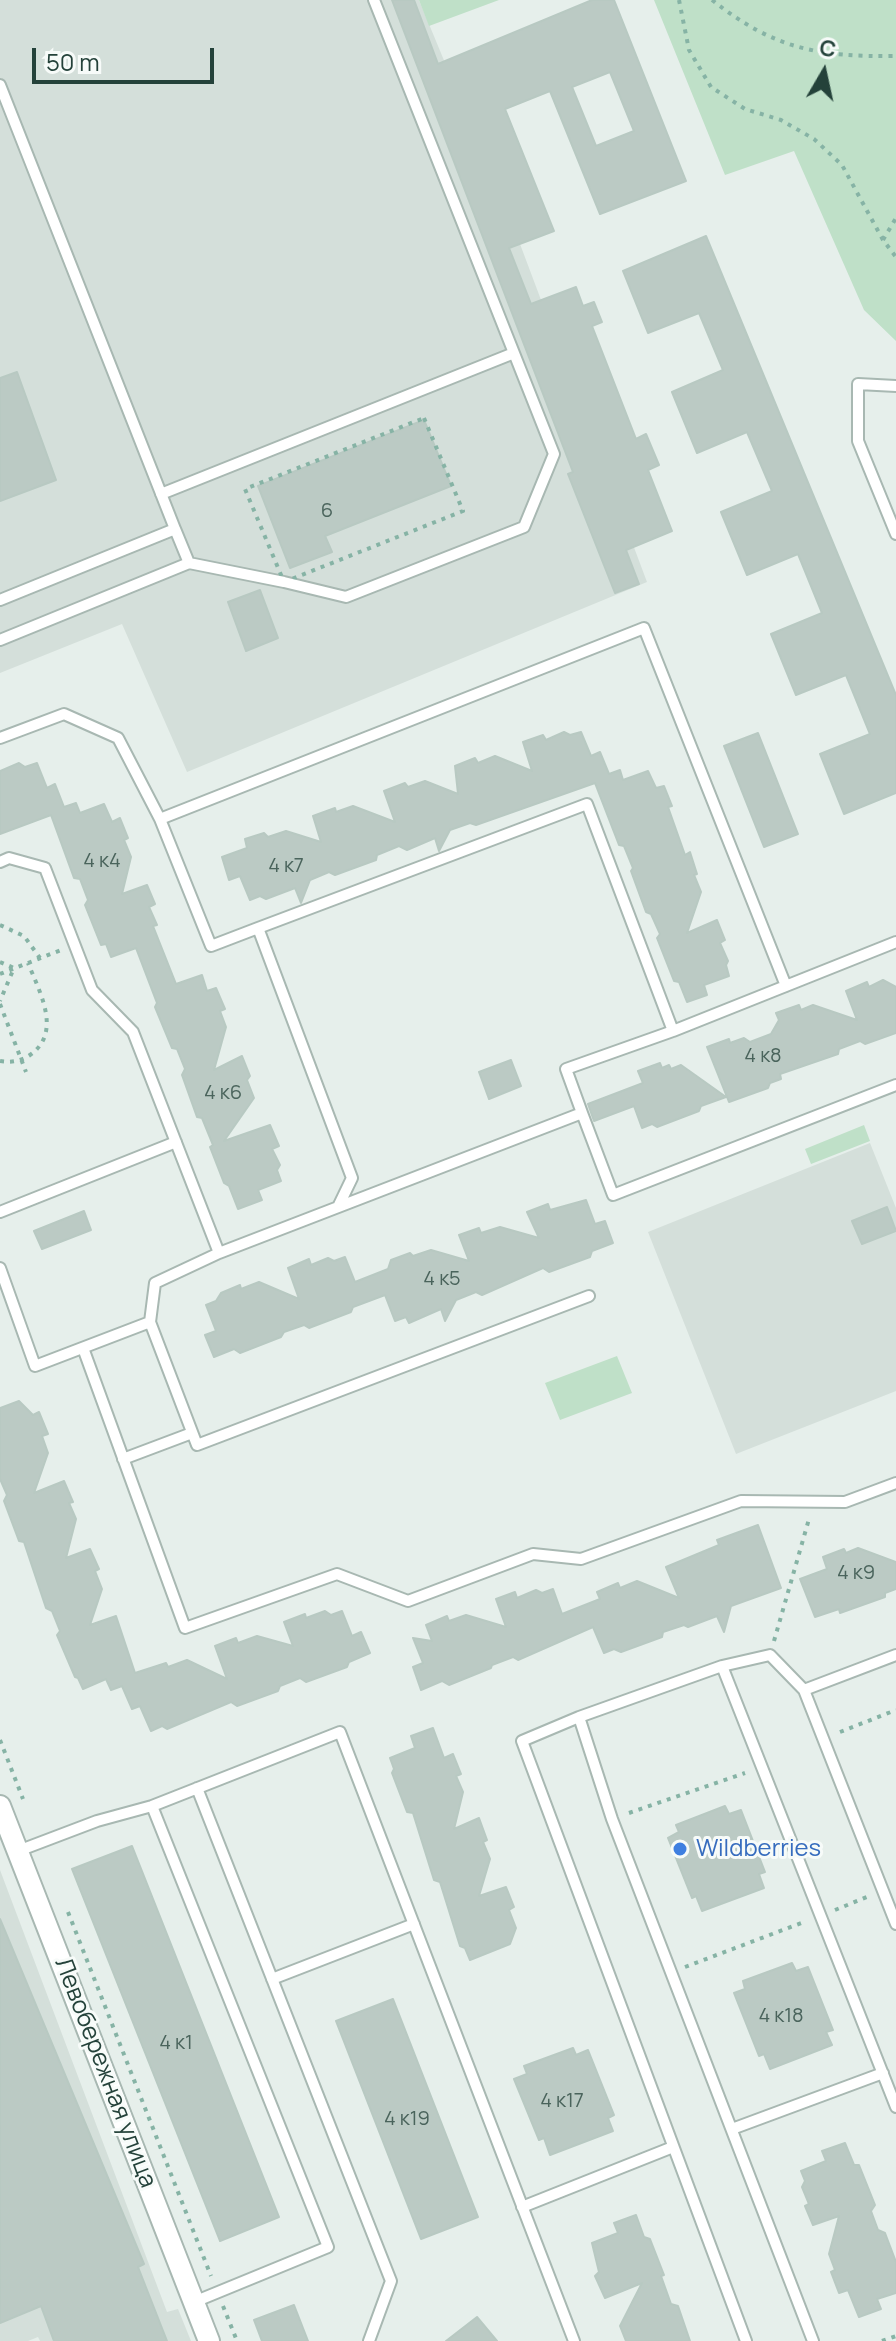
<!DOCTYPE html>
<html>
<head>
<meta charset="utf-8">
<style>
	body { margin:0 }
	#map { position:relative; width:896px; height:2341px; overflow:hidden; background:#e6efeb; font-family:Manrope,sans-serif }
	canvas { display:block }
	.north { position:absolute; left:784px; top:32px; width:80px; height:80px; -webkit-text-stroke:6px #f7fbf9; paint-order:stroke; rotate:9deg; font-size:22px; font-weight:700; line-height:32px; text-align:center; color:#24423a }
	.north::after { content:''; display:block; margin:auto; width:28px; height:36px; background:#24423a; clip-path:polygon(50% 0,100% 100%,50% 72%,0 100%) }
	.scale { position:absolute; left:32px; top:48px; width:182px; height:36px; box-sizing:border-box; border:4px solid #24423a; border-top:0; padding-left:10px; font-size:24px; line-height:28px; white-space:nowrap; color:#24423a; -webkit-text-stroke:6px #f7fbf9; paint-order:stroke }
</style>
</head>
<body>
<div id="map">
<canvas width="896" height="2341"></canvas>
<div class="north">С</div>
<div class="scale">50 m</div>
</div>
<script>
const c = document.querySelector('canvas').getContext('2d');
c.lineJoin = 'round';
function fill(path, color) {
  c.fillStyle = color;
  c.fill(path, 'evenodd');
}
function stroke(path, color, width, dash) {
  c.strokeStyle = color;
  c.lineWidth = width;
  c.lineCap = dash ? 'butt' : 'round';
  c.setLineDash(dash || []);
  c.stroke(path);
}
function label(font, color, halo, rows, align = 'center') {
  c.font = font + ' Manrope,sans-serif';
  c.lineWidth = 6;
  c.setLineDash([]);
  c.textBaseline = 'middle';
  c.strokeStyle = halo;
  c.fillStyle = color;
  for (const [text, x, y, turn = 0] of rows) {
    c.save();
    c.translate(x, y);
    c.rotate((+turn || 0) * Math.PI / 180);
    c.textAlign = isNaN(turn) ? turn : align;
    if (halo) c.strokeText(text, 0, 0);
    c.fillText(text, 0, 0);
    c.restore();
  }
}
fill(new Path2D(`
	M0,0h419l101,244 127,338 -460,190 -65,-148 -122,49z
	M870,1143l26,65v183l-160,63 -88,-222z
	M0,1870l167,442 11,-3 13,32h-151l-2,-4 -10,4h-28z`), '#d4dfda');
fill(new Path2D(`
	M419,0h80l-70,26z
	M654,0h242v341l-32,-31 -70,-159 -69,24z
	M864,1125l6,16 -59,23 -6,-15z
	M617,1356l15,37 -72,27 -15,-37z`), '#bfe0c8');
const building = new Path2D(`
	M392,0h22l24,64 154,-64h22l72,181 -86,33 -50,-123 -45,18 49,122 -45,17 22,56 45,-17 7,19 11,-4 8,20 -10,4 44,113 10,-5 13,31 -11,5 24,61 -46,19 13,34 -24,9 -47,-119 5,-2zM610,72l24,59 -38,15 -24,-59z
	M706,236l190,459v98l-52,21 -24,-60 50,-20 -24,-59 -50,20 -25,-61 51,-21 -24,-59 -51,21 -26,-63 51,-21 -25,-59 -50,21 -25,-61 51,-22 -24,-57 -51,20 -25,-62z
	M17,372l39,108 -56,21v-123z
	M424,420l27,66 -126,50 7,16 -42,16 -32,-82z
	M260,590l18,48 -32,13 -18,-49z
	M564,732l6,3 11,-3 10,24 9,-4 9,22 11,-4 3,10 25,-9 8,17 8,-2 8,20 -4,1 17,48 5,-3 7,22 -3,1 7,17 -14,41 30,-13 8,20 -5,3 8,18 -2,4 3,11 -25,9 3,10 -20,7 -8,-20 -5,-1 -17,-43 3,-4 -9,-20 -5,-2 -15,-41 2,-3 -9,-22 -5,-1 -24,-62 -119,42 -6,-2 -20,7 -11,21 -4,-13 -28,12 -8,-4 -22,9 -1,5 -41,15 -6,-3 -19,8 -9,23 -6,-15 -29,11 -6,-3 -10,4 -10,-24 -11,4 -7,-23 25,-9 -2,-9 19,-6 4,4 18,-6 35,11 -8,-26 22,-8 1,4 17,-6 42,16 -11,-31 21,-8 3,4 17,-6 33,13 -3,-28 20,-8 3,5 17,-7 37,15 -9,-29 20,-7 3,5z
	M758,733l40,101 -34,13 -40,-101z
	M19,763l6,4 12,-4 10,25 8,-4 9,23 12,-4 4,10 24,-9 8,18 8,-4 8,20 -4,2 7,17 -9,37 25,-9 8,19 -6,3 8,18 -4,1 23,58 26,-9 5,16 9,-3 9,21 -5,2 6,16 -12,43 28,-14 8,20 -3,4 7,18 -30,43 46,-16 9,21 -7,3 8,16 -3,5 4,11 -23,9 4,10 -24,9 -9,-23 -5,-3 -14,-36 3,-2 -11,-27 -5,-1 -15,-42 3,-6 -8,-20 -5,-1 -17,-41 2,-4 -21,-55 -25,9 -5,-13 -5,1 -16,-40 3,-5 -8,-21 -6,-1 -23,-63 -51,19v-63z
	M883,980l13,7v46l-31,11 -5,-3 -21,8 -1,5 -58,20 1,5 -11,4 -2,5 -39,14 -22,-55 22,-8 1,4 14,-5 6,4 21,-8 8,-14 -3,-7 23,-8 2,5 12,-5 44,15 -11,-29 21,-9 2,5z
	M511,1060l10,26 -32,13 -10,-27z
	M660,1063l2,5 7,-3 2,4 10,-4 45,32 -25,9 -2,5 -42,16 -5,-3 -10,4 -8,-22 -40,15 -6,-17 55,-21 -5,-12z
	M586,1200l9,24 10,-3 8,22 -21,8 -2,6 -41,15 -6,-4 -61,27 -6,-3 -20,8 -11,21 -4,-12 -32,14 -3,-6 -11,4 -10,-26 -32,12 -2,5 -42,16 -5,-3 -20,7 -3,5 -41,16 -6,-4 -20,8 -9,-22 11,-4 -10,-26 10,-4 5,-8 19,-8 1,4 18,-7 40,17 -11,-31 21,-9 2,6 17,-7 6,3 11,-4 10,25 33,-13 3,-9 19,-7 3,3 18,-6 38,11 -10,-26 20,-7 2,5 19,-6 39,11 -12,-26 21,-8 2,6z
	M887,1207l9,24 -34,13 -10,-23z
	M84,1211l7,19 -49,19 -8,-18z
	M19,1401l14,14 6,-3 9,22 -6,2 6,17 -14,40 30,-12 9,21 -4,1 7,16 -10,39 24,-9 9,20 -4,2 7,18 -12,36 26,-9 19,57 31,-10 2,4 19,-7 40,19 -12,-33 21,-8 2,5 19,-7 36,10 -9,-24 21,-8 1,4 19,-7 6,4 11,-4 10,25 9,-4 9,21 -21,9 -2,5 -41,15 -6,-4 -20,8 -2,5 -41,15 -6,-4 -64,27 -5,-3 -11,5 -11,-25 -8,3 -10,-23 -11,4 -5,-11 -23,10 -5,-11 -3,-1 -18,-42 3,-4 -8,-20 -6,-3 -22,-66 -5,-1 -15,-40 3,-6 -7,-16v-71z
	M758,1525l23,63 -50,18 -7,26 -7,-16 -29,11 -4,-2 -21,7 -1,5 -41,15 -7,-3 -10,4 -11,-26 -75,33 -5,-3 -21,8 -1,3 -42,17 -7,-4 -21,9 -8,-23 10,-4 -10,-25 19,3 -6,-16 21,-9 2,5 17,-6 40,12 -10,-28 19,-7 2,6 19,-8 6,3 11,-4 9,25 38,-15 -3,-7 21,-9 2,5 17,-7 42,17 -13,-31 53,-22 -2,-5z
	M858,1548l38,14v27l-11,4v4l-45,16 -1,-4 -24,8 -15,-38 27,-10 -4,-12 21,-8 2,4z
	M433,1728l11,30 9,-4 8,20 -5,2 7,16 -9,37 25,-11 8,22 -4,2 7,17 -11,37 27,-9 8,20 -5,3 7,18 -6,16 -40,16 -5,-12 -5,-2 -20,-64 -6,-2 -21,-67 -6,-1 -15,-39 2,-4 -4,-11 25,-10 -4,-12z
	M725,1806l4,8 12,-4 24,62 -6,2 5,14 -62,23 -6,-15 -4,2 -24,-60 11,-6 -3,-7z
	M132,1846l147,371 -59,24 -148,-372z
	M0,1919l144,345 -6,3 29,74h-113l-13,-35 -41,17z
	M792,1963l4,8 12,-4 25,63 -7,2 6,13 -62,24 -6,-15 -5,2 -25,-63 11,-4 -2,-8z
	M393,1999l85,218 -57,22 -85,-218z
	M573,2048l3,7 12,-5 26,65 -6,3 5,13 -63,24 -6,-17 -5,2 -25,-61 13,-5 -3,-8z
	M845,2143l9,22h5l16,40 -4,6 7,19 7,3 11,29v31l-19,6 4,10 -22,8 -11,-27 -9,3 -8,-21 4,-2 -6,-16 10,-38 -26,9 -8,-19 4,-2 -7,-17 3,-6 -4,-10 25,-10 -4,-10z
	M636,2215l8,22 6,2 14,36 -3,1 10,28 7,2 12,35h-64l-6,-15 22,-43 -37,15 -10,-22 4,-4 -7,-29 26,-10 -4,-10z
	M294,2305l14,36h-46l-8,-21z
	M477,2317l20,24h-51z`);
fill(building, '#bbcac4');
stroke(building, '#b8c9c2', 2);
const lane = new Path2D(`
	M0,85l175,444
	M896,386l-38,-2v57l38,93
	M161,494l353,-141
	M189,563l95,19 62,15 178,-70 30,-73 -180,-454
	M0,600l175,-71 14,34 -189,77
	M0,738l64,-24 54,24 42,81 51,127 47,-18 94,250 -14,29
	M160,819l484,-191 142,358
	M0,862l9,-4 36,10 47,122 41,42 86,221
	M258,928l329,-124 86,227
	M582,1113l-16,-44 107,-38 223,-89
	M0,1212l176,-70
	M0,1268l35,98 115,-44 5,-39 64,-30 363,-140 31,82 283,-110
	M150,1322l47,123 392,-149
	M83,1348l102,280 152,-54 71,27 125,-47 48,5 160,-58 104,1 51,-19
	M123,1459l69,-26
	M722,1666l174,441
	M804,1690l92,-35
	M579,1717l-57,24 224,600
	M197,1788l194,493 -22,60
	M152,1806l188,-74 234,609
	M18,1851l79,-30 55,-15 176,441 -134,55
	M272,1979l142,-55
	M732,2129l151,-56
	M522,2207l151,-60
	M813,2341l-201,-522 -33,-102 143,-51 48,-11 34,35 92,234`);
const street = new Path2D(`
	M0,1806l209,535`);
stroke(lane, '#a8b8b2', 14);
stroke(street, '#a8b8b2', 24);
stroke(new Path2D(`
	M679,0l10,50 22,37 34,22 36,11 33,19 28,26 41,75 13,17
	M712,0c62,49 106,57 184,56
	M883,240l13,-22
	M424,418l39,93 -179,71 -39,-93z
	M0,925l24,11 16,22
	M0,962l14,6 -14,33
	M0,974l61,-24
	M0,1004l26,68
	M0,1061c11,2 21,0 30,-6 33,-23 9,-64 -2,-92
	M774,1641l35,-122
	M840,1732l56,-22
	M0,1740l23,59
	M629,1813l116,-40
	M835,1910l32,-13
	M68,1912l143,364
	M685,1967l119,-45
	M223,2306l14,35
	M882,2341l14,-5`), '#86b3a5', 4, [4, 6]);
stroke(lane, '#fff', 10);
stroke(street, '#fff', 20);
for (const [x, y, r, color] of [
	[680,1849,8,"#3f7fe0"]
]) {
  const dot = new Path2D();
  dot.arc(x, y, r, 0, 2 * Math.PI);
  c.fillStyle = color;
  c.fill(dot);
  stroke(dot, '#f7fbf9', 3);
}
label('20px', '#4a645c', null, [
	["6",327,511],
	["4 к4",102,861],
	["4 к7",286,866],
	["4 к8",763,1056],
	["4 к6",223,1093],
	["4 к5",442,1279],
	["4 к9",856,1573],
	["4 к18",781,2016],
	["4 к1",176,2043],
	["4 к17",562,2101],
	["4 к19",407,2119]
]);
label('24px', '#366cbe', '#f7fbf9', [
	["Wildberries",696,1849]
], 'left');
label('24px', '#24423a', '#f7fbf9', [
	["Левобережная улица",105,2073,69]
]);
</script>
</body>
</html>
